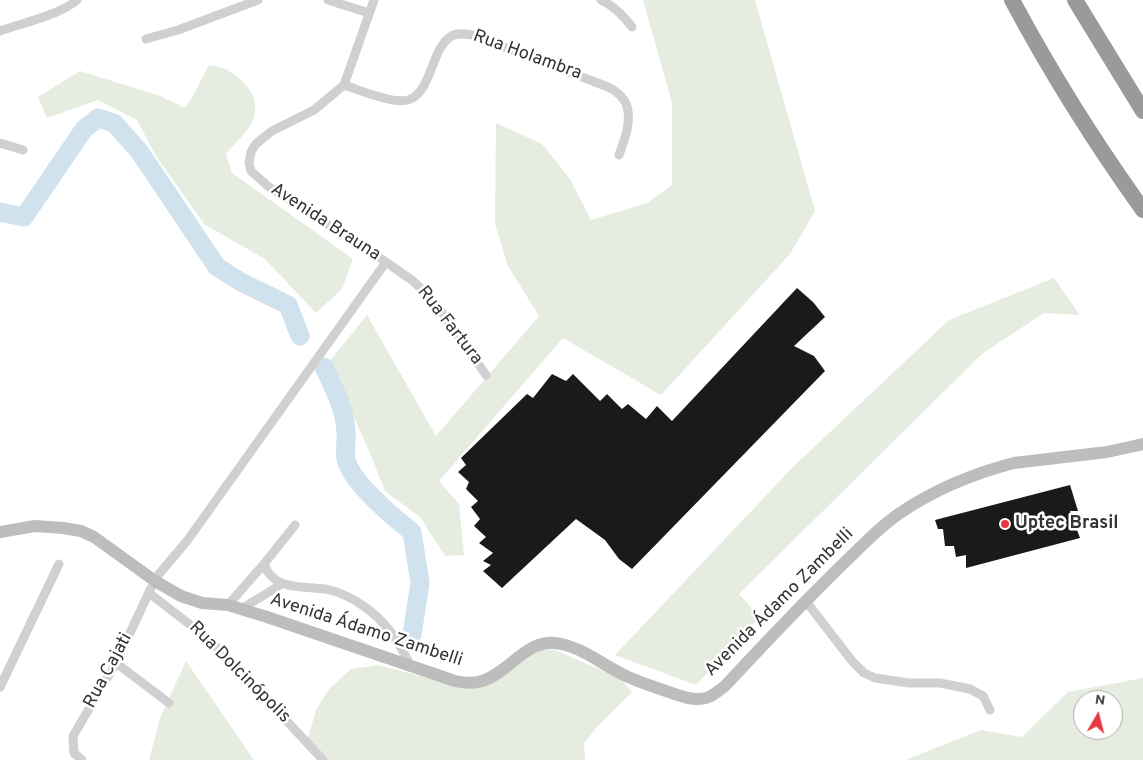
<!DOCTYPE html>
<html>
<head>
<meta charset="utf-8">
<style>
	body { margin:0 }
	#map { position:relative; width:1143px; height:760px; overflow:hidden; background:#fff; font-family:Overpass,sans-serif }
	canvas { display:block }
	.north { position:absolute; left:1073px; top:690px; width:50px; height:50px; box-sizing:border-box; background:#fff; border:1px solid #adadad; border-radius:50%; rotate:8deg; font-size:14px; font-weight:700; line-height:20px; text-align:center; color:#333 }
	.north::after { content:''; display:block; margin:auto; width:18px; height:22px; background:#e63946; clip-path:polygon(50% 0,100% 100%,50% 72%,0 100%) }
</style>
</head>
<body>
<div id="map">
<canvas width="1143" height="760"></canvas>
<div class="north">N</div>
</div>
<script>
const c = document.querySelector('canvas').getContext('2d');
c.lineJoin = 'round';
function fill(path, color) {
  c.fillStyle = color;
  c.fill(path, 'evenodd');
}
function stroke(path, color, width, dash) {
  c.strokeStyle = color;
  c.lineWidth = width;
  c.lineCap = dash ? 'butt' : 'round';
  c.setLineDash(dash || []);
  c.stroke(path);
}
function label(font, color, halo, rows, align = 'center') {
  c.font = font + ' Overpass,sans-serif';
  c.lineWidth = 5;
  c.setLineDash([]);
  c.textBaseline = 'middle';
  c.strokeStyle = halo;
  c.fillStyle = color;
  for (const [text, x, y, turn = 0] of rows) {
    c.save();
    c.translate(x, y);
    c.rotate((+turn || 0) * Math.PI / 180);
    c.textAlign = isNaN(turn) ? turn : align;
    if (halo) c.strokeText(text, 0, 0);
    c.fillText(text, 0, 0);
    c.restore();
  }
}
fill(new Path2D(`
	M643,0h112l60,211 -25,43 -129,141 -98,-57 -124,143 20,23 5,51 -19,1 -25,-39 -35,-26 -15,-38 -41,-91 38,-47 69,121 103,-120 -31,-50 -13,-42 1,-101 46,21 28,35 21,41 56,-17 25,-18v-82z
	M209,65c6,1 13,2 18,5 18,10 35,29 26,50 -5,13 -19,23 -27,34l6,19 121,86 -11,30 -26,24 -51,-54 -61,-35 -48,-68 -19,-36 -39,-20 -51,18 -9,-21 42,-26 80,25 25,12 8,-12z
	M1054,278l26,37 -36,-2 -61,40 -244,241 21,23 -64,68 -81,-30 178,-188 156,-147z
	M538,650h17l66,29 11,13 -35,35 -13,16 1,17h-257l-20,-22 8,-28 13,-21 22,-20 27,-4 84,22z
	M186,661l68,99h-105l11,-42z
	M1143,678v82h-238l76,-30 41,7 46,-45zM1083,700h30v30h-30z`), '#e6ecdf');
stroke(new Path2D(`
	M0,212l24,5 60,-88 14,-11 16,5 25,28 78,116 24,15 47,23 12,31
	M324,367c10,21 21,42 22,65 1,8 -2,18 0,27 5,23 47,58 66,73l8,51 -8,52`), '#cfe2ee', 19);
fill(new Path2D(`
	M797,288l16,14 12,15 -31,29 20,10 11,15 -193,198 -13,-10 -14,-19 -29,-21 -74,69 -19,-17 8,-6 -8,-4 10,-8 -14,-10 7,-6 -12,-11 6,-7 -9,-12 7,-6 -12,-12 3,-7 -11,-10 8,-7 -5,-7 66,-64 6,4 19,-24 14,7 7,-7 27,27 7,-7 15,15 6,-5 18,15 11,-13 15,15z
	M1070,485l8,26h-8l10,27 -114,30v-13l-10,2 -2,-11h-9l-2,-17h-5l-3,-9z`), '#1a1a1a');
stroke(new Path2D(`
	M328,0l41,13
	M601,0c13,6 22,15 31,27
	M0,31c22,-8 60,-16 77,-31
	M146,39l32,-9 80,-30
	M344,85c16,5 48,19 64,15 23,-6 23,-50 42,-63 6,-5 16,-3 23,-2l135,52c6,3 12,7 16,13 10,16 1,39 -5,55
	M0,143l23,7
	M386,262l27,19 20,19 53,75
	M264,564c10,29 43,21 66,26 11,3 22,8 32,15 25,17 36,35 49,62
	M154,580l33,-39 199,-279 -117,-75 -18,-16 -2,-8 2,-11 4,-7 8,-7 9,-7 42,-21 30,-25 30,-85
	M149,593l57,44 40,40 77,83
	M805,600l47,61 12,12 11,5 34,5h31l30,6 13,7 7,14
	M228,605l36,-41 31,-39
	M241,609l41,-25
	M116,663l53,40
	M0,687l59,-123
	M82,760l-8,-7 -1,-17 43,-73 35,-75`), '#d0d0d0', 9);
stroke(new Path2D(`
	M0,532l35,-6 28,2 18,3 13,6 61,44 26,15 21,7 26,2 39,12 188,64c9,2 18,3 27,0 29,-9 45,-45 79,-37 24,5 43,22 65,32 13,6 28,11 43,16 11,4 24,9 37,6 7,-2 13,-8 19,-12 39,-42 78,-83 119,-123 18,-17 35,-36 56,-50 34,-23 75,-40 114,-50l93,-11 36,-8`), '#bdbdbd', 12);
stroke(new Path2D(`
	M1012,0c39,73 83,143 131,210
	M1075,0l68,111`), '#9a9a9a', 16);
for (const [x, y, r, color] of [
	[1005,524,5,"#e63946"]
]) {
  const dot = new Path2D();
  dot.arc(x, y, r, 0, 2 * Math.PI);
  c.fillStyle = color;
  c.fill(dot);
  stroke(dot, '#fff', 2);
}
label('18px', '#333', '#fff', [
	["Rua Holambra",527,56,20],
	["Avenida Brauna",325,223,33],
	["Rua Fartura",449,326,52],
	["Avenida Ádamo Zambelli",780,603,-45],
	["Avenida Ádamo Zambelli",366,631,18],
	["Rua Cajati",109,671,-62],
	["Rua Dolcinópolis",239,673,45]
]);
label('bold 18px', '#333', '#fff', [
	["Uptec Brasil",1015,524]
], 'left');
</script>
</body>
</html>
